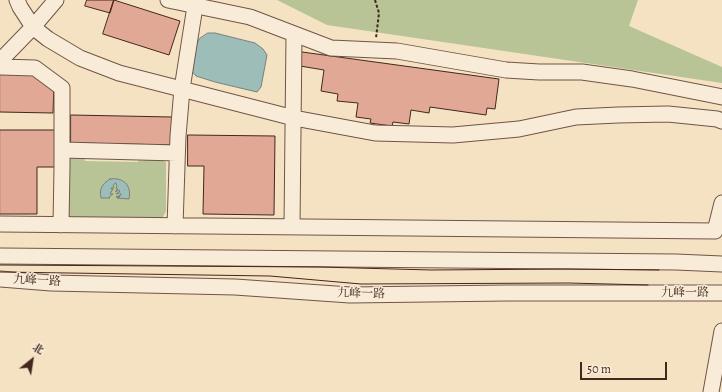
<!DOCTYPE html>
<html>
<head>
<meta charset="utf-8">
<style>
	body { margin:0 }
	#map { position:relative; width:722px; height:392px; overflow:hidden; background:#f5e2c3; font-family:Alegreya,"Noto Serif SC",serif }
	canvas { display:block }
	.north { position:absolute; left:12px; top:340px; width:40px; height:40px; -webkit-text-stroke:3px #f8ecd8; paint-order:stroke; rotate:30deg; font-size:11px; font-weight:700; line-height:16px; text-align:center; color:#43261c }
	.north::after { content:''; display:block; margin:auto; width:14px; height:18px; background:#43261c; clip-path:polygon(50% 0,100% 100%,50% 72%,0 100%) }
	.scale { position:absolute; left:580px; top:362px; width:87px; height:18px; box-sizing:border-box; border:2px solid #43261c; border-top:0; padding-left:5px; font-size:12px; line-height:14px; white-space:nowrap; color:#43261c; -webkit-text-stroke:3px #f8ecd8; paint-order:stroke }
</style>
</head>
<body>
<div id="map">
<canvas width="722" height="392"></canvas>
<div class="north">北</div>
<div class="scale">50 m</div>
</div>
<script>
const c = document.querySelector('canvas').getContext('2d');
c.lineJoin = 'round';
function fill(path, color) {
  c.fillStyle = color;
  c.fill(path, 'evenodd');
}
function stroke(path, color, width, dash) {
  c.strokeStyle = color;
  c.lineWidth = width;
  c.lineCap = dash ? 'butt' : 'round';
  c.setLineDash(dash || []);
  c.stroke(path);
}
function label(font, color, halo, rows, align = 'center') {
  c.font = font + ' Alegreya,"Noto Serif SC",serif';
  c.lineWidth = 3;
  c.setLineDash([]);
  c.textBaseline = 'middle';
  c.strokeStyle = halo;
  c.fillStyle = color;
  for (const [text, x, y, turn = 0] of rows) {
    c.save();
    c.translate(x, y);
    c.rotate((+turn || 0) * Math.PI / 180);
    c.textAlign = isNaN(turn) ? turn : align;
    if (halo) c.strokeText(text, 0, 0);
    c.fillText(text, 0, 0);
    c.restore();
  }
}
fill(new Path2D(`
	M277,0h361l-9,26 93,41v16l-395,-58z
	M84,157l1,4 53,1 1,-2 4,1 2,-2h17l4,4v48l-3,6 -3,1h-89l-4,-2 1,-57 2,-1zM115,179c11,2 14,8 14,18h-9l1,-3 -1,-1h-3l3,-2h-3l1,-2 -2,-6h-1l-4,5 -1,6 2,1 -3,2 -8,1z`), '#b8c496');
const water = new Path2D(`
	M208,33h7l40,10 8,6 4,6 -6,32 -4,5 -42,-10 -19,-6 -6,-7 3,-17 6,-13z
	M110,179c13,-2 22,6 19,20l-12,-1 3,-1 -1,-1 -3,1 5,-2v-1l-1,-1 -4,1 4,-3 -1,-1 -4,2 3,-3h-2l1,-3 -1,-3h-1l-2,3 1,2h-3v1h2l-3,5h3l-4,3 1,1h-9c-2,-9 1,-14 9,-19z`);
fill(water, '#9dbdb9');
stroke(water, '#79817a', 1);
const building = new Path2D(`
	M87,0h27l-4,13 -25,-7z
	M114,0l66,21 -11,34 -66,-21z
	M302,52l197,27 -4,30 -8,-1 -1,7 -56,-8 -1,6 -18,-3 -2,14 -16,-2 -1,4 -22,-3 1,-4 -15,-2 2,-14 -21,-2 1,-7 -17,-3 3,-21 -24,-4z
	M0,72l38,1 16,11 -1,29 -53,-1z
	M71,115l101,2 -1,28 -100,-2z
	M0,130h59v37h-22v47h-37z
	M188,135l87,1 -1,79 -71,-1 1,-48h-16z`);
fill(building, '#e1a995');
stroke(building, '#43261c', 1);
const minor = new Path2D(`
	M17,0l3,7 13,20 15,12 32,19 39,15 175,45 81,15 78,2 66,-6 57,-12 42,-2 50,-1 49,5 5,2
	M168,0l82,17 81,31 66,3 109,19 33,2h43l50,7 90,18
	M0,61l33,-34 23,-27
	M0,67l35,1 27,20v79l-1,58
	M62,150l115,3
	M0,224l715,7 7,-28
	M175,226l3,-90 4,-47 14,-89
	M292,227l2,-193
	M0,256l676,6 46,2
	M0,279l51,4 184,4 115,8 157,-2h215
	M711,392l11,-61`);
stroke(minor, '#705546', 17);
stroke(new Path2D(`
	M375,0l4,13 -3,25`), '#43261c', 2, [3, 2]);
stroke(minor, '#f8ecd8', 15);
stroke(new Path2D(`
	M0,265l320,2 111,3 134,-1 94,1
	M0,272l270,4 91,8 207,-1 80,2`), '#43261c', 1);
label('12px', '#43261c', '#f8ecd8', [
	["九峰一路",37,281,3],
	["九峰一路",685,293],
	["九峰一路",361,294,1]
]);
</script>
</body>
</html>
